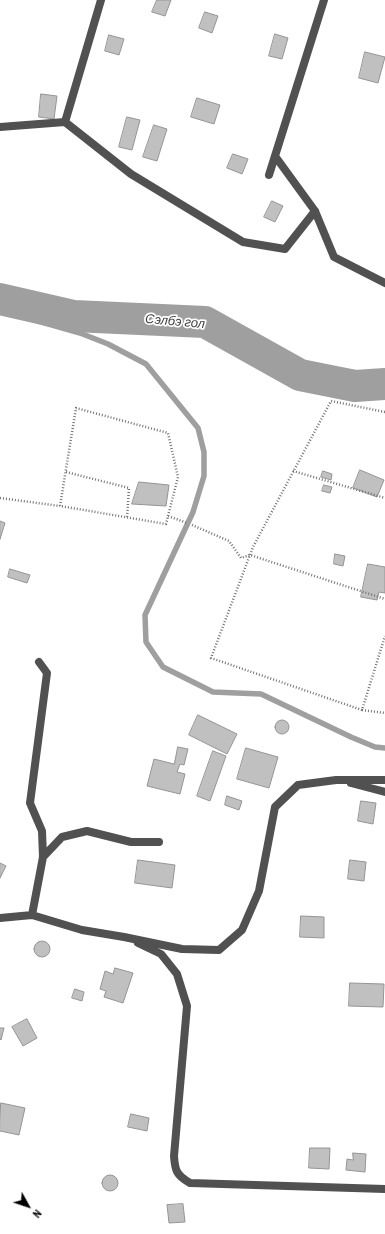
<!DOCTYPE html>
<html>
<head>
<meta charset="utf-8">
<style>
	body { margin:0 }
	#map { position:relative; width:385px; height:1234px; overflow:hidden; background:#fff; font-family:"Archivo Narrow",sans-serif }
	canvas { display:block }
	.north { position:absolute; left:8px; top:1186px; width:40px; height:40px; -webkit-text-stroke:3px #fff; paint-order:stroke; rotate:130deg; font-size:11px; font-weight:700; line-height:16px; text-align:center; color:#000 }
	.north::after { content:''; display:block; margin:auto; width:14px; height:18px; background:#000; clip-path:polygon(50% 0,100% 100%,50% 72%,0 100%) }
</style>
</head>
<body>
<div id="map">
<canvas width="385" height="1234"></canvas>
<div class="north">N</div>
</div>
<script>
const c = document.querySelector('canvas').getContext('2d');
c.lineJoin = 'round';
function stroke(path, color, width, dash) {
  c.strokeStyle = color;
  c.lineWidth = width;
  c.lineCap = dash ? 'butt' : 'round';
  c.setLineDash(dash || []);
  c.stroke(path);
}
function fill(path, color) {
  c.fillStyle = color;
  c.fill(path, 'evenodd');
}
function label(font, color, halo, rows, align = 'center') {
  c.font = font + ' "Archivo Narrow",sans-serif';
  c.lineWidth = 3.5;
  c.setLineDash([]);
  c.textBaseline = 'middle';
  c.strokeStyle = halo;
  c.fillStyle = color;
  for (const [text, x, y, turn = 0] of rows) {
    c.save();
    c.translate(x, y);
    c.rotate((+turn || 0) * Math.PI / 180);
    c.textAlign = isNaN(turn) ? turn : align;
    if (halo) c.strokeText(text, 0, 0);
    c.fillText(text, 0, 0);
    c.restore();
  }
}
stroke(new Path2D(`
	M0,307l24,10 56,16 28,11 38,20 52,64 6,24v24l-11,36 -48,103 1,27 17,25 50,25 48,2 90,43 24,10 10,1`), '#9f9f9f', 5.5);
stroke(new Path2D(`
	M0,299l74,17 131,6 95,53 55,11 30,-2`), '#9f9f9f', 32);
const building = new Path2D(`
	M157,0h14l-6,16 -13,-4z
	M205,12l13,4 -6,17 -13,-5z
	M275,34l13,4 -6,21 -13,-3z
	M109,35l15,4 -5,16 -14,-4z
	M365,52l20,5 -7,26 -19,-5z
	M41,94l16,2 -3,23 -15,-2z
	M197,98l23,7 -6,19 -23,-7z
	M127,117l13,3 -8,30 -13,-3z
	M154,125l13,4 -10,32 -14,-4z
	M233,154l15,5 -6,15 -15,-6z
	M272,201l11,5 -8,16 -11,-5z
	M360,470l24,10 -7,17 -24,-9z
	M323,471l9,3 -1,6 -10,-3z
	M139,482l30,3 -3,21 -34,-2z
	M324,485l8,2 -2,6 -8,-2z
	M0,521l5,2 -5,16z
	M335,554l10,2 -2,10 -9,-2z
	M368,564l17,3v26l-6,-1 -2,8 -16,-3z
	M10,569l20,6 -3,8 -19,-6z
	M198,715l39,19 -10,20 -38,-19z
	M275 727a7 7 0 1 1 14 0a7 7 0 1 1-14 0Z
	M178,747l10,2 -4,16 -4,-1 -3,8 8,2 -5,20 -33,-8 7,-27 20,5z
	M246,748l32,9 -9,31 -32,-9z
	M213,751l13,5 -16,45 -13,-5z
	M227,796l15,5 -3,9 -14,-5z
	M361,801l15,2 -3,21 -15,-3z
	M138,860l37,5 -3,23 -37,-5z
	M350,860l16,2 -2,19 -16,-2z
	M0,863l6,3 -6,12z
	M301,916l23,1v21l-24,-1z
	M34 949a8 8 0 1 1 16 0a8 8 0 1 1-16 0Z
	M115,968l18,5 -10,30 -19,-6 2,-6 -6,-2 5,-18 8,3z
	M350,983l34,1 -1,23 -34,-1z
	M75,989l9,3 -2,9 -10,-3z
	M27,1019l10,19 -14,8 -11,-19z
	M0,1028h4l-3,12 -1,-1z
	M1,1103l24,5 -6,27 -19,-4z
	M131,1114l18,4 -2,13 -19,-4z
	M310,1148h20l-1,21 -20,-1z
	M353,1153l13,1 -1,18 -19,-2 1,-11 6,1z
	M102 1183a8 8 0 1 1 16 0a8 8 0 1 1-16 0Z
	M183,1204l2,18 -16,1 -2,-18z`);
fill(building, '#c0c0c0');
stroke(building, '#959595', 1);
stroke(new Path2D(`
	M385,412l-54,-11 -78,146 -42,111 151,52 23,-74
	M293,471l92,27
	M66,472l63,16 -2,30
	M0,498l60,8
	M168,516l10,-39 -10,-44 -92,-25 -16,98 106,18 2,-8 19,7
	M192,525l37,16 12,17 9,-3 135,44
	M362,710l23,3`), '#737373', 2.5, [1, 2]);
stroke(new Path2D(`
	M65,122l36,-122
	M0,127l65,-5 66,52 112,68 42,7 30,-38
	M275,156l40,55 19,46 51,26
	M269,175l55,-175
	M351,783l34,9
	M43,857l19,-20 25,-6 44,11h28
	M32,915l11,-58 -1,-26 -12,-28 17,-130 -8,-11
	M0,918l32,-3 50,15 42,7 58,12 37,1 23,-20 17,-39 16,-84 23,-22 38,-5h49
	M138,943l23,11 16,20 10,32 -13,150c1,14 2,19 16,27l195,6`), '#515151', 8);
label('italic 13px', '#404040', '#fff', [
	["Сэлбэ гол",175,322,5]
]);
</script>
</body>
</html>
